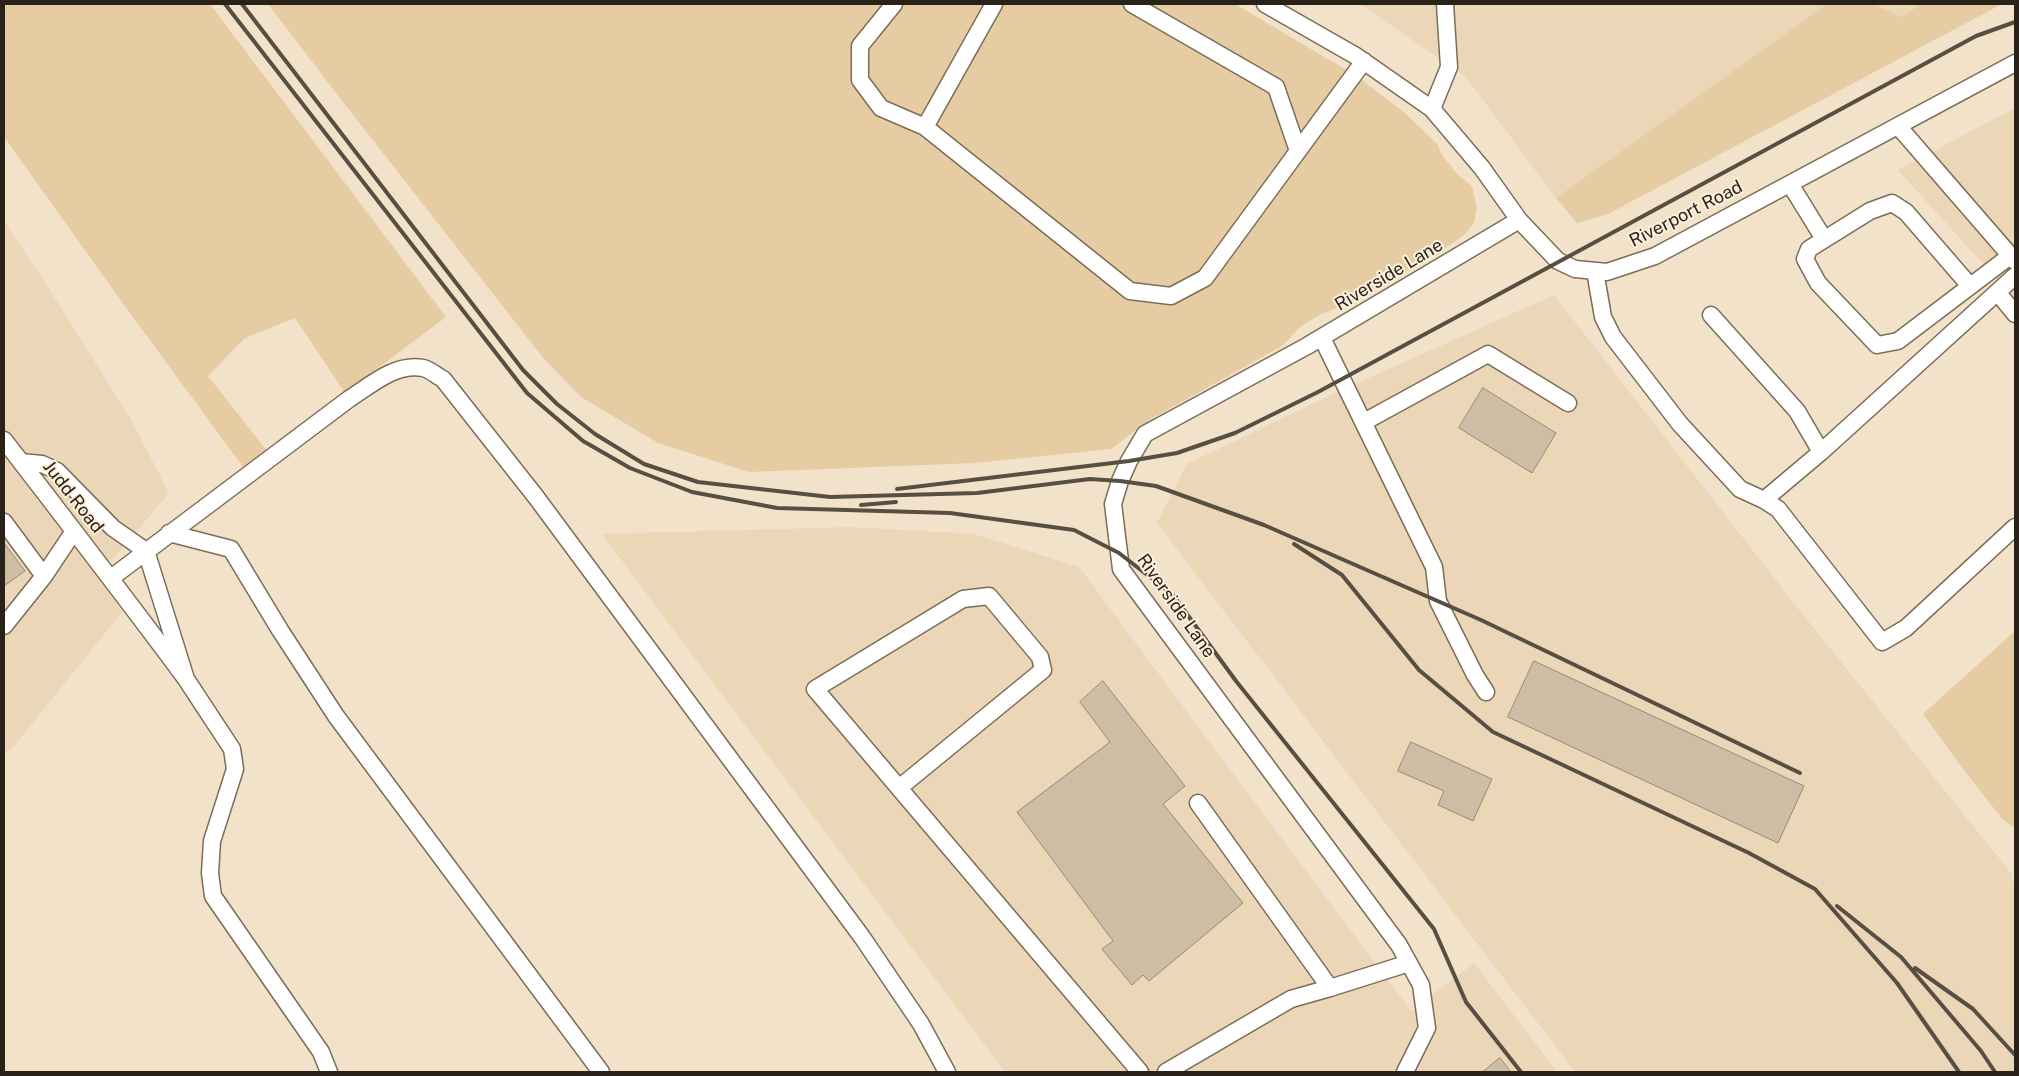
<!DOCTYPE html>
<html>
<head>
<meta charset="utf-8">
<style>
	body { margin:0 }
	#map { position:relative; width:2019px; height:1076px; overflow:hidden; background:#f2e2ca; font-family:"Public Sans",sans-serif }
	canvas { display:block }
	.frame { position:absolute; inset:0; border:5px solid #282219; pointer-events:none }
</style>
</head>
<body>
<div id="map">
<canvas width="2019" height="1076"></canvas>
<div class="frame"></div>
</div>
<script>
const c = document.querySelector('canvas').getContext('2d');
c.lineJoin = 'round';
function fill(path, color) {
  c.fillStyle = color;
  c.fill(path, 'evenodd');
}
function stroke(path, color, width, dash) {
  c.strokeStyle = color;
  c.lineWidth = width;
  c.lineCap = dash ? 'butt' : 'round';
  c.setLineDash(dash || []);
  c.stroke(path);
}
function label(font, color, halo, rows, align = 'center') {
  c.font = font + ' "Public Sans",sans-serif';
  c.lineWidth = 4;
  c.setLineDash([]);
  c.textBaseline = 'middle';
  c.strokeStyle = halo;
  c.fillStyle = color;
  for (const [text, x, y, turn = 0] of rows) {
    c.save();
    c.translate(x, y);
    c.rotate((+turn || 0) * Math.PI / 180);
    c.textAlign = isNaN(turn) ? turn : align;
    if (halo) c.strokeText(text, 0, 0);
    c.fillText(text, 0, 0);
    c.restore();
  }
}
fill(new Path2D(`
	M1360,4h467l-271,194 -90,-121z
	M1873,4h48l-19,13z
	M2015,108v191l-117,-129z
	M4,221l37,55 89,142 39,75 -71,84 24,35 -108,134 -10,7z
	M1554,295l246,316 211,262 4,17v182h-440l-418,-549 30,-59 148,-71z
	M850,527l124,7 105,33 332,444 63,-48 83,109h-552l-403,-538z`), '#ebd6b8');
fill(new Path2D(`
	M4,4h206l236,313 -101,76 -50,-75 -50,20 -37,38 60,76 -25,15 -124,-169 -115,-161z
	M268,4h967l123,73 47,36 32,31 6,12 14,18 15,12 5,22 -3,15 -10,12 -24,17 -94,53 -27,10 -20,13 -17,18 -131,73 -40,30 -136,14 -226,9 -91,-29 -77,-46 -37,-38 -208,-266z
	M1827,4h46l29,13 19,-13h81l-394,210 -31,9 -21,-25z
	M2015,631v197l-12,-8 -43,-55 -37,-51z`), '#e6cca3');
const building = new Path2D(`
	M1483,388l73,45 -24,40 -73,-45z
	M4,543l21,28 -21,15z
	M1534,661l270,125 -26,57 -270,-126z
	M1103,681l82,105 -22,18 80,99 -94,78 -6,-6 -11,10 -30,-36 11,-8 -96,-129 93,-70 -30,-40z
	M1411,742l81,37 -19,42 -35,-16 6,-14 -46,-20z
	M1500,1058l11,14h-28z`);
fill(building, '#cdbda5');
stroke(building, '#998a74', 1);
const minor = new Path2D(`
	M894,4l-34,42v34l21,28 44,19
	M994,4l-69,123 205,164 41,5 34,-18 159,-217
	M1132,4l144,83 22,64
	M1265,4l91,52 76,53 50,59 37,52 39,41 17,8 32,3 48,-16 360,-193
	M1432,109l17,-42 -4,-63
	M1898,126l117,135
	M1790,184l34,55
	M1595,271l8,46 10,20 67,87 60,65 24,11 14,9 104,133 24,-14 109,-101
	M1970,286l-64,-74 -14,-9 -22,8 -61,38 -4,10 13,24 59,62 21,-4 112,-85
	M1998,293l17,21
	M1711,315l86,96 24,41
	M1322,338l112,229 4,34 37,74 11,17
	M1364,422l124,-68 80,49
	M4,440c61,79 122,158 182,239l-40,-128 -33,-23 -56,-57 -15,-7 -21,-2
	M1764,500l57,-48 194,-176
	M4,522l40,54
	M169,533l62,16 49,81 56,86 265,356
	M111,578l238,-179c22,-14 46,-36 74,-31 6,1 14,8 20,11l93,118 326,440 59,87 26,48
	M4,626l40,-50 30,-45
	M186,679l46,70 3,20 -23,72 -2,32 3,23 108,156 8,20
	M899,788l144,-118 -3,-13 -51,-61 -26,3 -148,90 325,383
	M1198,803l132,185 79,-25
	M1166,1072l125,-73 39,-11
	M1405,1072l22,-44 -6,-43 -22,-40 -278,-376 -8,-65 7,-23 9,-20 16,-27 162,-88 212,-126`);
stroke(minor, '#7b6d57', 19);
stroke(minor, '#fff', 16);
stroke(new Path2D(`
	M225,4l302,389 56,48 47,27 62,24 85,16 173,5 124,17 45,23 54,42 63,86 198,248 32,73 55,70
	M242,4l281,366 34,34 38,30 49,30 54,18 132,15 147,-4 113,-14 30,2 36,5 108,39 217,95 319,153
	M897,489l232,-28 48,-8 58,-20 83,-41 658,-356 39,-14
	M861,505l35,-3
	M1294,544l48,31 77,95 74,62 256,121 66,36 82,94 62,89
	M1837,906l64,51 80,94 14,21
	M1915,968l58,41 42,46`), '#584f43', 4);
label('18px', '#282219', '#fdf0dc', [
	["Riverport Road",1686,214,-27],
	["Riverside Lane",1389,275,-31],
	["Judd Road",73,497,52],
	["Riverside Lane",1176,606,55]
]);
</script>
</body>
</html>
